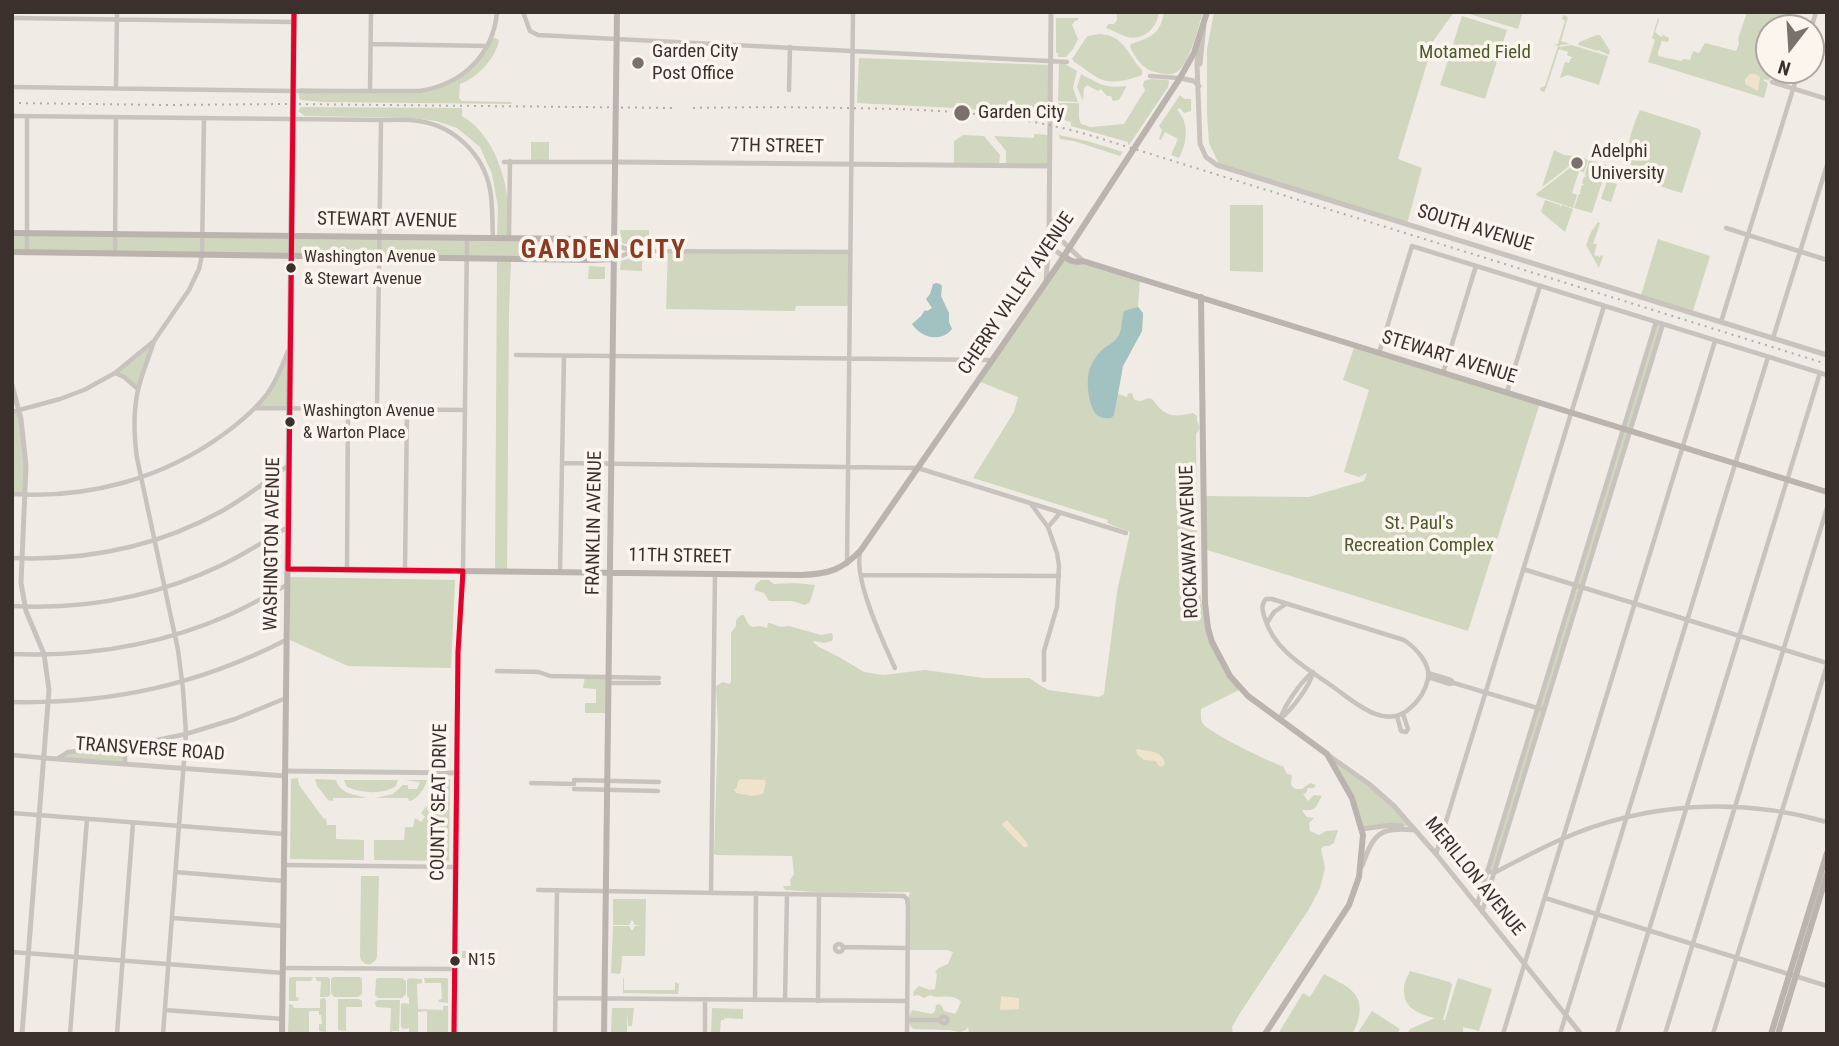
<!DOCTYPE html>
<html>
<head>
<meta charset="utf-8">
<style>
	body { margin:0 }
	#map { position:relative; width:1839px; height:1046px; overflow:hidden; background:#f0ebe5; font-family:"Roboto Condensed",sans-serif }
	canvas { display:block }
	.frame { position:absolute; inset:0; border:14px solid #3b302b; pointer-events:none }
	.north { position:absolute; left:1755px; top:14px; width:70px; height:70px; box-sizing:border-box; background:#fbf5ee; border:2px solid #aea6a0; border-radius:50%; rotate:197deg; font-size:19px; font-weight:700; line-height:28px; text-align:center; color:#3b302b }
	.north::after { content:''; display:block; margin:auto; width:24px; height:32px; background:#7a716c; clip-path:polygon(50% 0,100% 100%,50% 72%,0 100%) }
</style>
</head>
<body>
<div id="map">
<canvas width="1839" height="1046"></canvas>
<div class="frame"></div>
<div class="north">N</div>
</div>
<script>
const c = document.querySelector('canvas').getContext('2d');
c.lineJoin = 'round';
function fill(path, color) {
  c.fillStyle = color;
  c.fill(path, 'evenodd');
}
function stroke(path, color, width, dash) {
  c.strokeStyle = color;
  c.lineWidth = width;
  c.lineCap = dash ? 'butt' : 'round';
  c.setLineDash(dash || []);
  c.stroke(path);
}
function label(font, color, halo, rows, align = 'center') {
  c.font = font + ' "Roboto Condensed",sans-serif';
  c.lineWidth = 7;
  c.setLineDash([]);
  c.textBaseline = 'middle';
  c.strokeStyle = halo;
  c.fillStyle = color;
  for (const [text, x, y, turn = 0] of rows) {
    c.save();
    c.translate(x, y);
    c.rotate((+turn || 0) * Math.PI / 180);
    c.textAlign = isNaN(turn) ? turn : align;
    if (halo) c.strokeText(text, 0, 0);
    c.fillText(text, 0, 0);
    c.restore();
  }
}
fill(new Path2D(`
	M1113,12h46c-2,16 -15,29 -32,25 -7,-2 -14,-7 -21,-9l2,-4h6l3,-4v-5z
	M1164,12h39c-5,15 -13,51 -26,60 -6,4 -15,2 -22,0 -11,-2 -21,-15 -25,-26l1,-2c20,-7 29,-9 33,-32z
	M1214,12h240l-20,28 -36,119 24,9 -15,56 -188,-60 -10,-21 -2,-30v-64z
	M1463,12h60l-5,17z
	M1747,12h44l-5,16h-17v42h4l-4,11 -5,-2v2l4,2 -4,15 -116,-36 7,-22 -3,-2 6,-20 1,2 -4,12 6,5 2,-2 6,3 -1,4 -7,-1c1,5 -4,9 -3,15l23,5 3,-2 6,1 3,-9 6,2 6,-10 31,8 3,-7 -1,-5z
	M1563,15l5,2 -7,24 9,3 -10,1 -1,2 13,-2 36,11 -9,29 -31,-10 -8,3 5,-16 4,1 2,-5h3l-7,-3 1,-3 -9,-3 -13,40 -1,-1v4l-4,-1 -1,-3 5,-2 13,-40 -4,-2h4l7,-23 -3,-2z
	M1462,16l45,14 -22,69 -45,-14z
	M1056,18h22v2l-3,1 -3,4 6,14 -5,10 -7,8h-8v-4h-2z
	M1099,34c26,1 28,21 43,36v5c-14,5 -30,10 -44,3 -9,-5 -16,-12 -24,-16l-2,-3 14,-21 2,-2z
	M1597,35h3l10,16 -1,4 -11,-5v1l-20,-6 1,-3z
	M495,38l4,2c-3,18 -22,38 -39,44l-1,14 3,3 49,1 1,2 -189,-2 -22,-2 -2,-2v-10l120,3 8,-1 39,-17 25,-34z
	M859,58l193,7 -1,56 -42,-8 -41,-4 -1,-5 -11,-1 -1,5 -98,-5z
	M1059,64h6l12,7 -4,17 5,14 -20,-1z
	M1081,74c17,9 23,15 45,12v1l-7,13 -6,1 -2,-5h-4l-6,-7 -3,2 -11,-6 -3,3 -1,13 -6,-14z
	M1150,79l17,1 2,1 -1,6 -39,58h-1v-3l-57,-16v-4l-13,-4v-15h21v15l2,6 10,3 33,-3 21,-34 -2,-4 1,-5z
	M1180,95l4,4h7v12l-7,2 -4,-5 -3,2c13,13 10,33 2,48l-8,-3 7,-16 -13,-7 -4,8 -2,-1 3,-9 -3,-4z
	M301,107l161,1v8c40,24 48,79 49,122l99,5 2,11 -2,3 -99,4 -2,49 -2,261h-12l2,-311 -485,-8v-20l485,6 1,-31 -6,-33 -12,-27 -23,-19 -21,-7 -24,-3 -107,-2 -7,-5z
	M1640,110l59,19 2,4 -19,60c-53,-15 -66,-29 -42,-83z
	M1034,134l16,1 -1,31h-43v-15l-12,-15 40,2z
	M963,135l21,1 16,19 -1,11 -45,-1v-24z
	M1059,135l28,6 36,11 -3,4 -46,-15 -14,-2z
	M531,142h18v19h-18z
	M1554,150l10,5 17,2 -39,30z
	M1583,158l5,2 -4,12 -5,-1 -7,22 5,2 -4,13 -36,-12 -1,-2z
	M1589,160l18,5 -1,4 -4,-1 4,2 -14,43 -18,-5 5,-14h2l-1,-2 2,-7h2l-2,-2 2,-6h2l-1,-3z
	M1607,181l10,3 -6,18 -10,-3z
	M1545,200l15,5v2l2,-2 11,4 -8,23 -24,-20z
	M1230,205h33v67l-33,-1z
	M1598,222l2,1 -7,21h4l-3,11 6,2 1,-2 2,1 -4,12 -13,-23 5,-13z
	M620,230h29v17l-17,-1 -10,-3z
	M1658,239l52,17 -17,55 -52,-16z
	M668,250l182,2 -1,54h-53l-1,5 -129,-2z
	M1066,253l6,5 68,21 -2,28 5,6 -1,18 -19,35 -5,28 9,3 1,-3 4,-1 2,6c6,4 9,1 14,-1l4,1c13,17 19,19 41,14l4,3v5l3,7 -4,6 1,144 8,42 9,28 25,42 -38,19c0,7 -1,11 3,16 9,9 66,38 79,41l4,8 5,1 -1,10 4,4h7l8,-6 6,2 -2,3h-6l-2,5 -3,1 5,7 6,-6 8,1c-7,11 -4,15 -19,14v2l4,5 7,1 -5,5 1,8 9,4 7,-4 12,-1 -4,13 -5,3h-5l-3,3 4,19 -5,20 -11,21 -69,104 -8,14 1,7h-267l3,-1 -1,-6 -2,3 -6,2 -11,-2 -36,-1 -4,-5v-7l3,-7 20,4 3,-3 1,-6 3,-1 3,2 2,5 11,3 2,-3 4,-9c-10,-10 -21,-2 -31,-7l-6,3 -6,-3 -5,1 1,-5 5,-5 11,4 5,-1 2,-15 -2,-2 4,-4 9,-4 5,-12 -6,-2h-37l-2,-50 2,-8 -79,1 -46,-3 -2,-4h8l-1,-6 4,-6 -2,-18 -75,-1 -3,-1 4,-125 -2,-43 7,-4 6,2 2,-2v-49l5,-7v-6l5,-5h3c8,20 9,7 23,13l1,-5h2l11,4 8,-1 32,9 11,-2 1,5 -1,3 -8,2 -10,-2 -1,1 6,5 20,10 25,15 19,3 42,-5 59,8h45l19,12 51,7 5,-3 13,-102 13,-60 -23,-9 1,-3 -135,-42 41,-66 4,-15 -40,-16z
	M631,258h11v13l-22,-1 1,-9z
	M589,266l16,1v12h-17z
	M1657,323l5,2 -168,547 -5,-2z
	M154,342l-16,47 -23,-16z
	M291,344l-1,64h-36l13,-13z
	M1355,345l185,58 -72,228 -264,-82 -1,-53 106,1 55,-16 3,-8 -8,4 -15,-5 25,-82 -26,-10z
	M19,411l2,8 5,76 -14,-1v-82z
	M290,577l165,3 -4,88 -103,-2 -58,-26z
	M761,580h8l5,4 21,-1 20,2 -5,17 -5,3 -13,-4h-23l-5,-8 -10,-3 2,-6z
	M585,677h23v36h-23v-10h11v-14l-13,-1z
	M125,747v17l-68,-6 7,-5z
	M1334,761l48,36 31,31 -15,-4 -35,3 -12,-36z
	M298,778l1,7 25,34 2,-1 1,7h9v14l28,1v20l-74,-1 1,-80z
	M315,779l21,1c5,15 19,14 30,18h-33v3l-5,-1 -11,-14z
	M442,779h8l-1,82 -75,-1v-20h30l1,-13h8l2,-9 6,4 4,-5 -4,-4 20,-24 2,-2z
	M344,780h54l-2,6c-13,9 -35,7 -49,1z
	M405,780h22c-2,8 -10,20 -18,21l-1,-3h-32l17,-4 10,-9h5v4h9l3,-7z
	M361,876h18l-2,80 -1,4 -5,4c-6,1 -10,-2 -11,-8z
	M613,899h33l-1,57h-23l-1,16 -2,2 -8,-1 2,-47h16l3,5 3,-5h7l-7,-1 -3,-5 -3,5h-16z
	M462,951l33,1 -1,7 -32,-1z
	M1410,971l40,11 2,3 -9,35h2l13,-42 34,11 -13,42 -16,-4v7h-56l3,-5 25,-11c-16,-4 -33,-10 -31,-30 0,-5 4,-13 6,-17z
	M1324,974c8,5 22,10 29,18 11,11 7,30 -1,42h-74l25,-41 7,4z
	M291,977h22l-2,4h-15v16l3,1 -1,3h-9v-23z
	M315,977h13l2,2v16l-2,2h-8l1,-16h-4z
	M333,977h27l2,2v15l-4,3h-24l-3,-4v-14z
	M624,977v13h51v-8l4,2 -1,10 -55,-1v-14z
	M378,978h24l4,3v13l-4,4h-24l-3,-3 1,-16z
	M409,978l13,1v4l-5,1 1,25 25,1v-4h5v28h-21v-23l-9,1v22h-9v-6l-5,1 -3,-2v-23l3,-1 5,1v-6l-2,-2v-16z
	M424,978h22l2,1v24l-9,-1 -1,-2 4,-1 -1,-16h-16z
	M324,998l2,2v32l-7,-1v-7h3l-1,-9h-2v-4h-10v23h-21l1,-30 4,1 1,3h26v-9z
	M338,999h21l3,2v6h-16v24l-8,-1z
	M378,1000h22l-1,31h-7l-2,3 1,-26 -15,-1 -1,-5z
	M612,1008h22l-2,18h-4l-1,-14v22h-16z
	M712,1008l31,1v10l-18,-1 -1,2h-3l-1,13 -9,1z
	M1372,1011l28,18 -3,5h-40z`), '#d1d6bf');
fill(new Path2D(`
	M1750,74h6l4,3 -2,14 -13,-7v-5z
	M1138,749c10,3 24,0 27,15l-3,3 -4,-2 -2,-4 -12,-1 -7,-6 -1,-4z
	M741,779l24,1 1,3 -3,11 -12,2 -15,-3 -2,-3 3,-3 1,-6z
	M1007,820c6,8 16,16 21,25l-1,2h-3c-8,-7 -14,-14 -22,-22l1,-2z
	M1001,996l18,2v11l-19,1z`), '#efe3cc');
fill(new Path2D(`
	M936,283l4,1 2,2 -1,10 8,17v9l3,7c-11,14 -31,9 -40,-5l9,-8 4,-6 2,1 5,-3 -6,-9 4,-5 3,-10z
	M1138,307l5,6 -1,18 -19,35 -9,49 -3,3c-5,1 -11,0 -15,-4 -8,-9 -11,-38 -5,-48 2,-5 6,-11 9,-14 5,-6 13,-8 17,-14 6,-8 4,-18 7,-27z`), '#a1c2c1');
stroke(new Path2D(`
	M523,12l7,19 8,4 529,27
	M12,18l282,4
	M1811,29l5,-17
	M371,44l116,2
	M1150,76l29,2
	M1772,82l55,17
	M12,87l281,4h126c42,-6 74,-35 78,-79
	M116,88l1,-76
	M789,90l1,-43
	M370,91l1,-79
	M12,116l369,4c12,0 26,-1 38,1 35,5 64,33 71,68 3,16 2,33 3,49
	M504,162h111
	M1726,228l101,32
	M509,238l1,-77
	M614,245l20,6 216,1
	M27,253v-137
	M115,254l1,-137
	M614,259l19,-8
	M1721,322l78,-252
	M1773,338l54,-173
	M154,341c-5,16 -12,32 -16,49 -5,22 -4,46 -1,68l41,192 5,39 3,45 -23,300
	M1379,353l33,-107 415,129
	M516,355l475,5
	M115,373l9,4 14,12
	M1443,373l33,-107
	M1507,392l33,-106
	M255,408l210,2
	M377,409l4,-289
	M12,412l48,-13 24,-9 31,-17 39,-32 35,-51 10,-21 3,-14 2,-137
	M562,463l356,5 208,65
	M12,494c76,5 150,-15 212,-60 15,-11 31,-24 43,-40 10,-13 15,-28 21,-43
	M1031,504l17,23 9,26 2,13 -2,41 -13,44v29
	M1048,527l12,-14
	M860,553c-6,27 23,89 35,115
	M12,558c73,3 145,-11 210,-47 23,-13 45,-30 67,-46
	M847,564l6,-552
	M1523,569l304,94
	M347,570l1,-161
	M405,570l2,-161
	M463,571l4,-333
	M560,572l4,-216
	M861,575l198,1
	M1266,599h6l132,41c12,8 27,24 24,39 -3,14 -10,23 -20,31 -25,20 -56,-10 -76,-24 -27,-19 -57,-35 -67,-67 -2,-8 -5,-13 1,-20z
	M12,606c73,4 145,-10 210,-41 23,-11 44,-25 66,-38
	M1267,623l7,-11 12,-8
	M12,654c74,3 149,-9 217,-39 20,-9 39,-20 58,-30
	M497,671l42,1 11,4 109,2
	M1313,672c-3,14 -22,39 -33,47 5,-14 21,-38 33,-47z
	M1428,673l23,7 3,3 90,27
	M1428,677l22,7 4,-1
	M609,683h50
	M12,702c99,2 186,-17 274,-62
	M1397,716l4,15 5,1 2,-3 -5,-15
	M12,755l32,3
	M57,759l11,-7 60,-6 58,-12 49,-15 51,-21
	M125,764v-17
	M574,780l85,2
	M531,783l43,1
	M574,789l84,2
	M12,813l272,21
	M1436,854l168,-548
	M284,865l171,2
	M1487,871l7,2c23,-12 45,-24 68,-34 84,-37 177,-42 265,-17
	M175,872l109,9
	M538,890l366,6 3,3 1,7 -1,128
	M711,893l4,-319
	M1545,898l282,88
	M1477,905l179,-583
	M1482,912l181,-588
	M172,918l112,8
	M835 948a4 4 0 1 1 8 0a4 4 0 1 1-8 0Z
	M843,947l65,1
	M12,952l271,21
	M283,968l172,1
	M555,998l352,3
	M755,1000l1,-107
	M785,1000l2,-106
	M818,1001l1,-106
	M165,1010l118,9
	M940.5 1020a3.5 3.5 0 1 1 7 0a3.5 3.5 0 1 1-7 0Z
	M907,1020h33
	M70,1034l17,-215
	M117,1034l16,-211
	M555,1034l2,-144
	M705,1034v-35
	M1503,1034l212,-693
	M1560,1034l208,-677
	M1617,1034l203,-661
	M1665,1034l162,-526
	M1713,1034l114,-369`), '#c9c3be', 4.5);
stroke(new Path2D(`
	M1199,44l-2,20 3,80 6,13 11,8 610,190
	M1200,64l4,-39
	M1180,78l14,3 5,5
	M615,162l434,4
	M1051,221l5,14 27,26
	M1048,243l5,6 10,7
	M1046,282l3,-48 2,-222
	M12,385l9,34 5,47 -5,117 5,28 18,43 5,36 -27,344
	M1328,755l41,29 25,22 42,48 145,180
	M44,758l241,18
	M286,771l171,2
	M1362,829l29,-4 11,1
	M1362,866c12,-33 17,-39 53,-36
	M454,1034l1,-161 3,-221 5,-81`), '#c9c3be', 5);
stroke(new Path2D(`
	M12,233l572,6 14,1 16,5
	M547,238v21
	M12,252l579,8 23,-1
	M1063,256c7,5 12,7 20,5l744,231
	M1201,297l4,306 3,25 4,14 18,34 18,20 79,58 25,44 11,37 -4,42 -10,28 -84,129
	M288,569l513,6c28,-1 41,-5 60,-25l199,-288 120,-184 14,-25 13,-41
	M282,1034l12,-1022
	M604,1034l13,-1022
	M1771,1034l56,-181
	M1778,1034l49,-160`), '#bab3ae', 6);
stroke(new Path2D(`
	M12,103l153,2 122,-1 387,4
	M693,108c50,-1 100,-1 150,0 87,1 173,4 256,30l728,226`), '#b1aca8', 2, [2, 5]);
stroke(new Path2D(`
	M294,12l-6,557 175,2 -5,81 -4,382`), '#e4002b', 5);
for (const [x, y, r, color] of [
	[638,63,7,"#7a716c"],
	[962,113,9,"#7a716c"],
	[1577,163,7,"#7a716c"],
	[291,268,6,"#3b302b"],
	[290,422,6,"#3b302b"],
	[455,961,6,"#3b302b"]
]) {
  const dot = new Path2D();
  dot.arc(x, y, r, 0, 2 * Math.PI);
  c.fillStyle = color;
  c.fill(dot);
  stroke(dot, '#fbf5ee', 2.5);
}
label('17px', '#3b302b', '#fbf5ee', [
	["Washington Avenue",304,258],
	["& Stewart Avenue",304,280],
	["Washington Avenue",303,412],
	["& Warton Place",303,434],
	["N15",468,961]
], 'left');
label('19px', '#3b302b', '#fbf5ee', [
	["Garden City",652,52],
	["Post Office",652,74],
	["Garden City",978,113],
	["Adelphi",1591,152],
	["University",1591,174]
], 'left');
label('19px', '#4a5a2e', '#fbf5ee', [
	["Motamed Field",1475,53],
	["St. Paul's",1419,524],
	["Recreation Complex",1419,546]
]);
label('19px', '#3b302b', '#fbf5ee', [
	["7TH STREET",777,147,1],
	["STEWART AVENUE",387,221,1],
	["SOUTH AVENUE",1475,229,17],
	["CHERRY VALLEY AVENUE",1017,294,-56],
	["STEWART AVENUE",1449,358,17],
	["FRANKLIN AVENUE",595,523,-89],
	["ROCKAWAY AVENUE",1190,542,-92],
	["WASHINGTON AVENUE",273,544,-89],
	["11TH STREET",680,557,1],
	["TRANSVERSE ROAD",150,750,4],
	["COUNTY SEAT DRIVE",440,802,-89],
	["MERILLON AVENUE",1474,877,51]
]);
c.letterSpacing = '2px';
label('bold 26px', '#8c3b22', '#fbf5ee', [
	["GARDEN CITY",604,251]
]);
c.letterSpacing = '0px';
</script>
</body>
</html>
